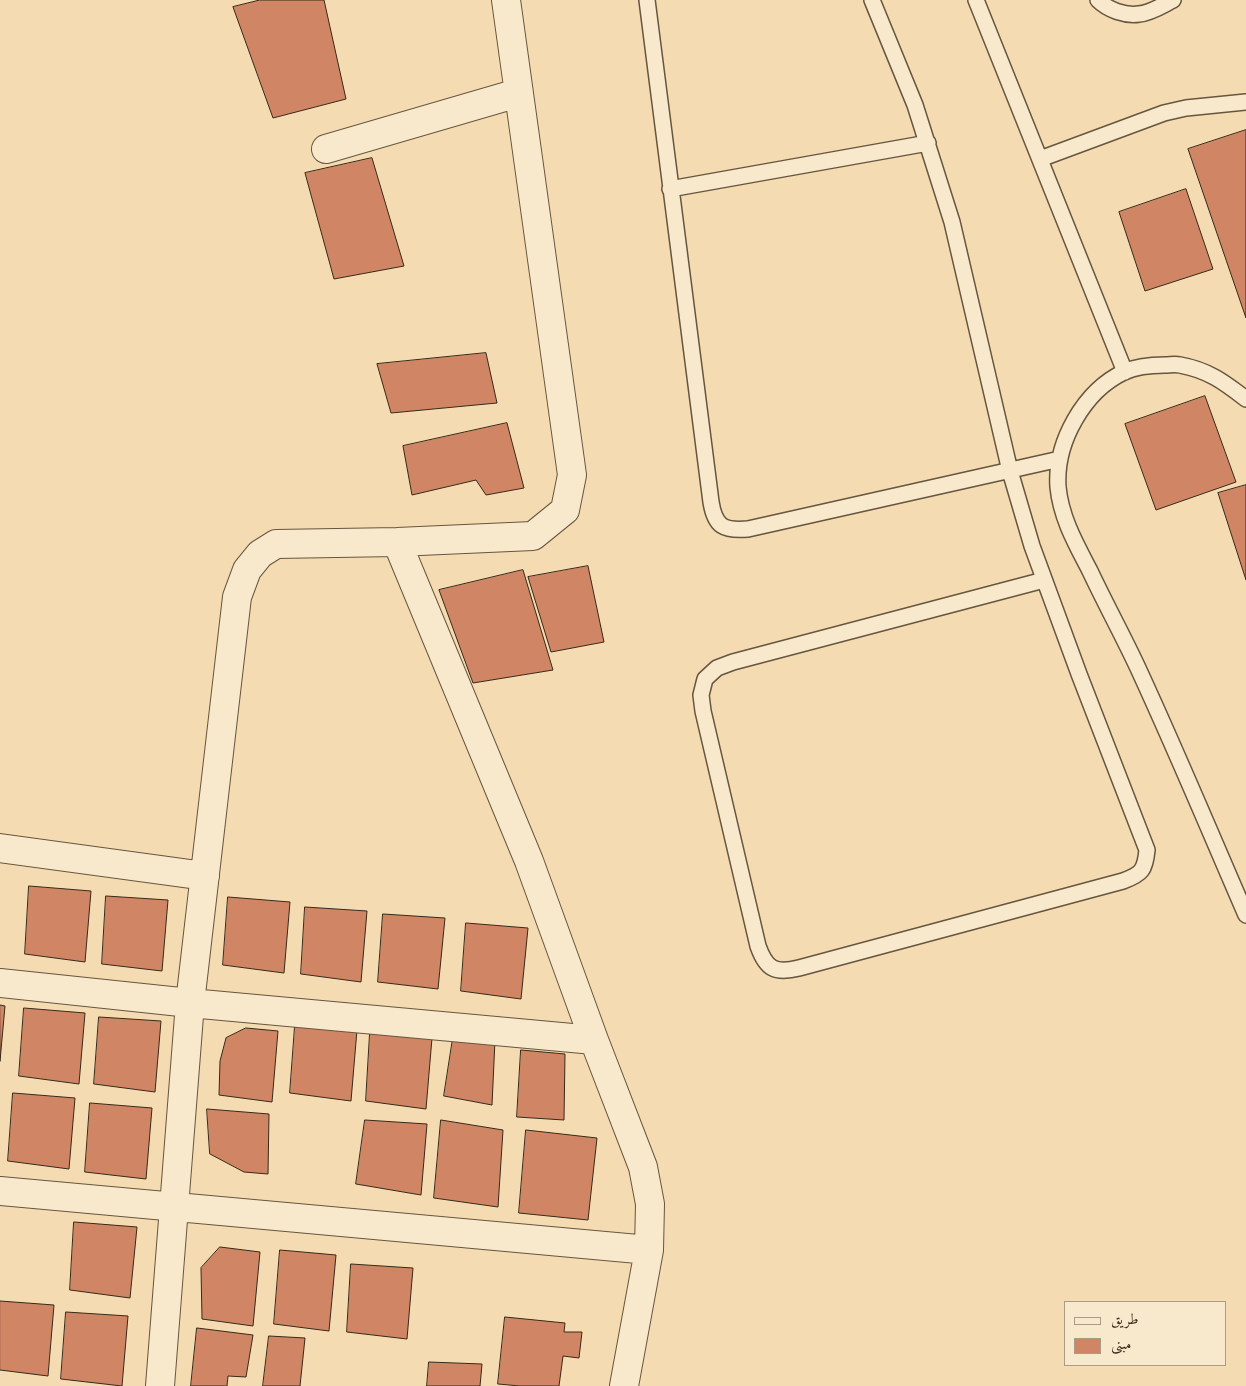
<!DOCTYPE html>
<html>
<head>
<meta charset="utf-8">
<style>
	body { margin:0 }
	#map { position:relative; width:1246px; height:1386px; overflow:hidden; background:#f4dbb1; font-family:"IM FELL DW Pica",Amiri,serif }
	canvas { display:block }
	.legend { position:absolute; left:1064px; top:1301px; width:162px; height:65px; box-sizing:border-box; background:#f8e8cc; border:1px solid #aa9c84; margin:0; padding:6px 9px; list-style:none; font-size:15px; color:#362919 }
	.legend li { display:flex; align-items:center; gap:10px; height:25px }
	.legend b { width:25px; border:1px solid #aa9c84 }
</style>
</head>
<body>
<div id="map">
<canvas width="1246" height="1386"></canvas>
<ul class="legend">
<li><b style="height:6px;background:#f8e8cc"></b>طريق</li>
<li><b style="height:14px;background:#d08665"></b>مبنى</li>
</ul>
</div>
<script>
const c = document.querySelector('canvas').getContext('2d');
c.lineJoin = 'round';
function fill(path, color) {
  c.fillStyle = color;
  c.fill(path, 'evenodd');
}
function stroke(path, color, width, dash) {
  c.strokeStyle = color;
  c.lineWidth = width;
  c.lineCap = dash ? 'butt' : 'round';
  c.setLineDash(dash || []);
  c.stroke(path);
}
const building = new Path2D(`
	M260,0h64l22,99 -73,19 -40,-111z
	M1246,130v188l-58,-169z
	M372,158l32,108 -70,13 -29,-106z
	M1186,189l27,80 -68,22 -26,-79z
	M486,353l11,50 -106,10 -14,-49z
	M1205,396l31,86 -80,28 -31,-86z
	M507,423l17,65 -38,7 -10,-15 -64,15 -9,-49z
	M1246,485v95l-28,-87z
	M588,566l16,76 -53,10 -23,-75z
	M523,570l30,100 -80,13 -34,-93z
	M29,886l62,5 -6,71 -60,-8z
	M106,896l62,4 -6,71 -60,-7z
	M228,897l62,5 -6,71 -61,-8z
	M305,907l62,4 -6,71 -60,-8z
	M383,914l62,4 -7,71 -60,-7z
	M466,923l62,5 -7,71 -60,-8z
	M0,1005l5,1 -5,55z
	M24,1008l61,5 -6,71 -60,-8z
	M99,1017l62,4 -6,71 -61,-8z
	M295,1026l62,4 -6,71 -61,-8z
	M246,1028l32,3 -6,71 -53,-7 1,-34 6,-23z
	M370,1033l62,5 -6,71 -60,-8z
	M453,1038l42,2 -3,65 -48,-9z
	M521,1050l44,4 -1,66 -47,-3z
	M13,1093l62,5 -6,71 -61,-8z
	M90,1103l62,5 -6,71 -61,-7z
	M207,1109l62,5 -1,60 -24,-2 -34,-18z
	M365,1120l62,4 -6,71 -65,-11z
	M441,1120l62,10 -5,77 -64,-9z
	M526,1130l71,8 -9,82 -69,-7z
	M74,1222l63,5 -7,71 -60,-8z
	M220,1247l40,5 -7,74 -51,-7 -1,-51z
	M280,1250l56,5 -7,76 -55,-7z
	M351,1264l62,4 -6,71 -60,-7z
	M0,1301l54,4 -6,71 -48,-6z
	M66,1312l62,4 -6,70 -61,-7z
	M505,1317l60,6 -1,9h18l-3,26 -16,-2 -4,30h-39l-22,-2z
	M197,1328l56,7 -7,42 -18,-1 -1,10h-36z
	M269,1336l36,2 -5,48h-37z
	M429,1362l53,2 -2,22h-53z`);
fill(building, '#d08665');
stroke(building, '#362919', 1);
const service = new Path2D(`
	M647,0l64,502c4,25 13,29 37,27l312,-70
	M872,0l43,105 37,117 58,249 22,75 47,128 68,176c-2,20 -5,24 -24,31l-324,87c-24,6 -33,1 -41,-22l-55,-235 -2,-16 4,-16 12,-11 16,-6 311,-82
	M976,0l149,372
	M1098,0c10,10 27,16 41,14 12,-1 24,-9 34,-14
	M1040,159l124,-46 22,-5 60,-6
	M670,189l258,-46
	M1246,399c-22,-17 -38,-29 -66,-34 -5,-1 -10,0 -15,0 -13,0 -28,1 -41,7 -40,19 -69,70 -66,115 3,31 18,57 32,84 15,32 32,63 47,95 38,82 73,166 109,249`);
const minor = new Path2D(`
	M326,149l192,-56
	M397,542l132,319 65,179 49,127 7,37 -1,46 -25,136
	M0,848l205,28
	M0,983l190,20 404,37
	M0,1191l649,59
	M160,1386l30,-383 47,-406 10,-27 13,-16 16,-10 121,-2 136,-6 32,-26 7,-35 -66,-475`);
stroke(service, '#66563f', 18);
stroke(minor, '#66563f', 30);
stroke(service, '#f8e8cc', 15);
stroke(minor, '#f8e8cc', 28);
</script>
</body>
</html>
